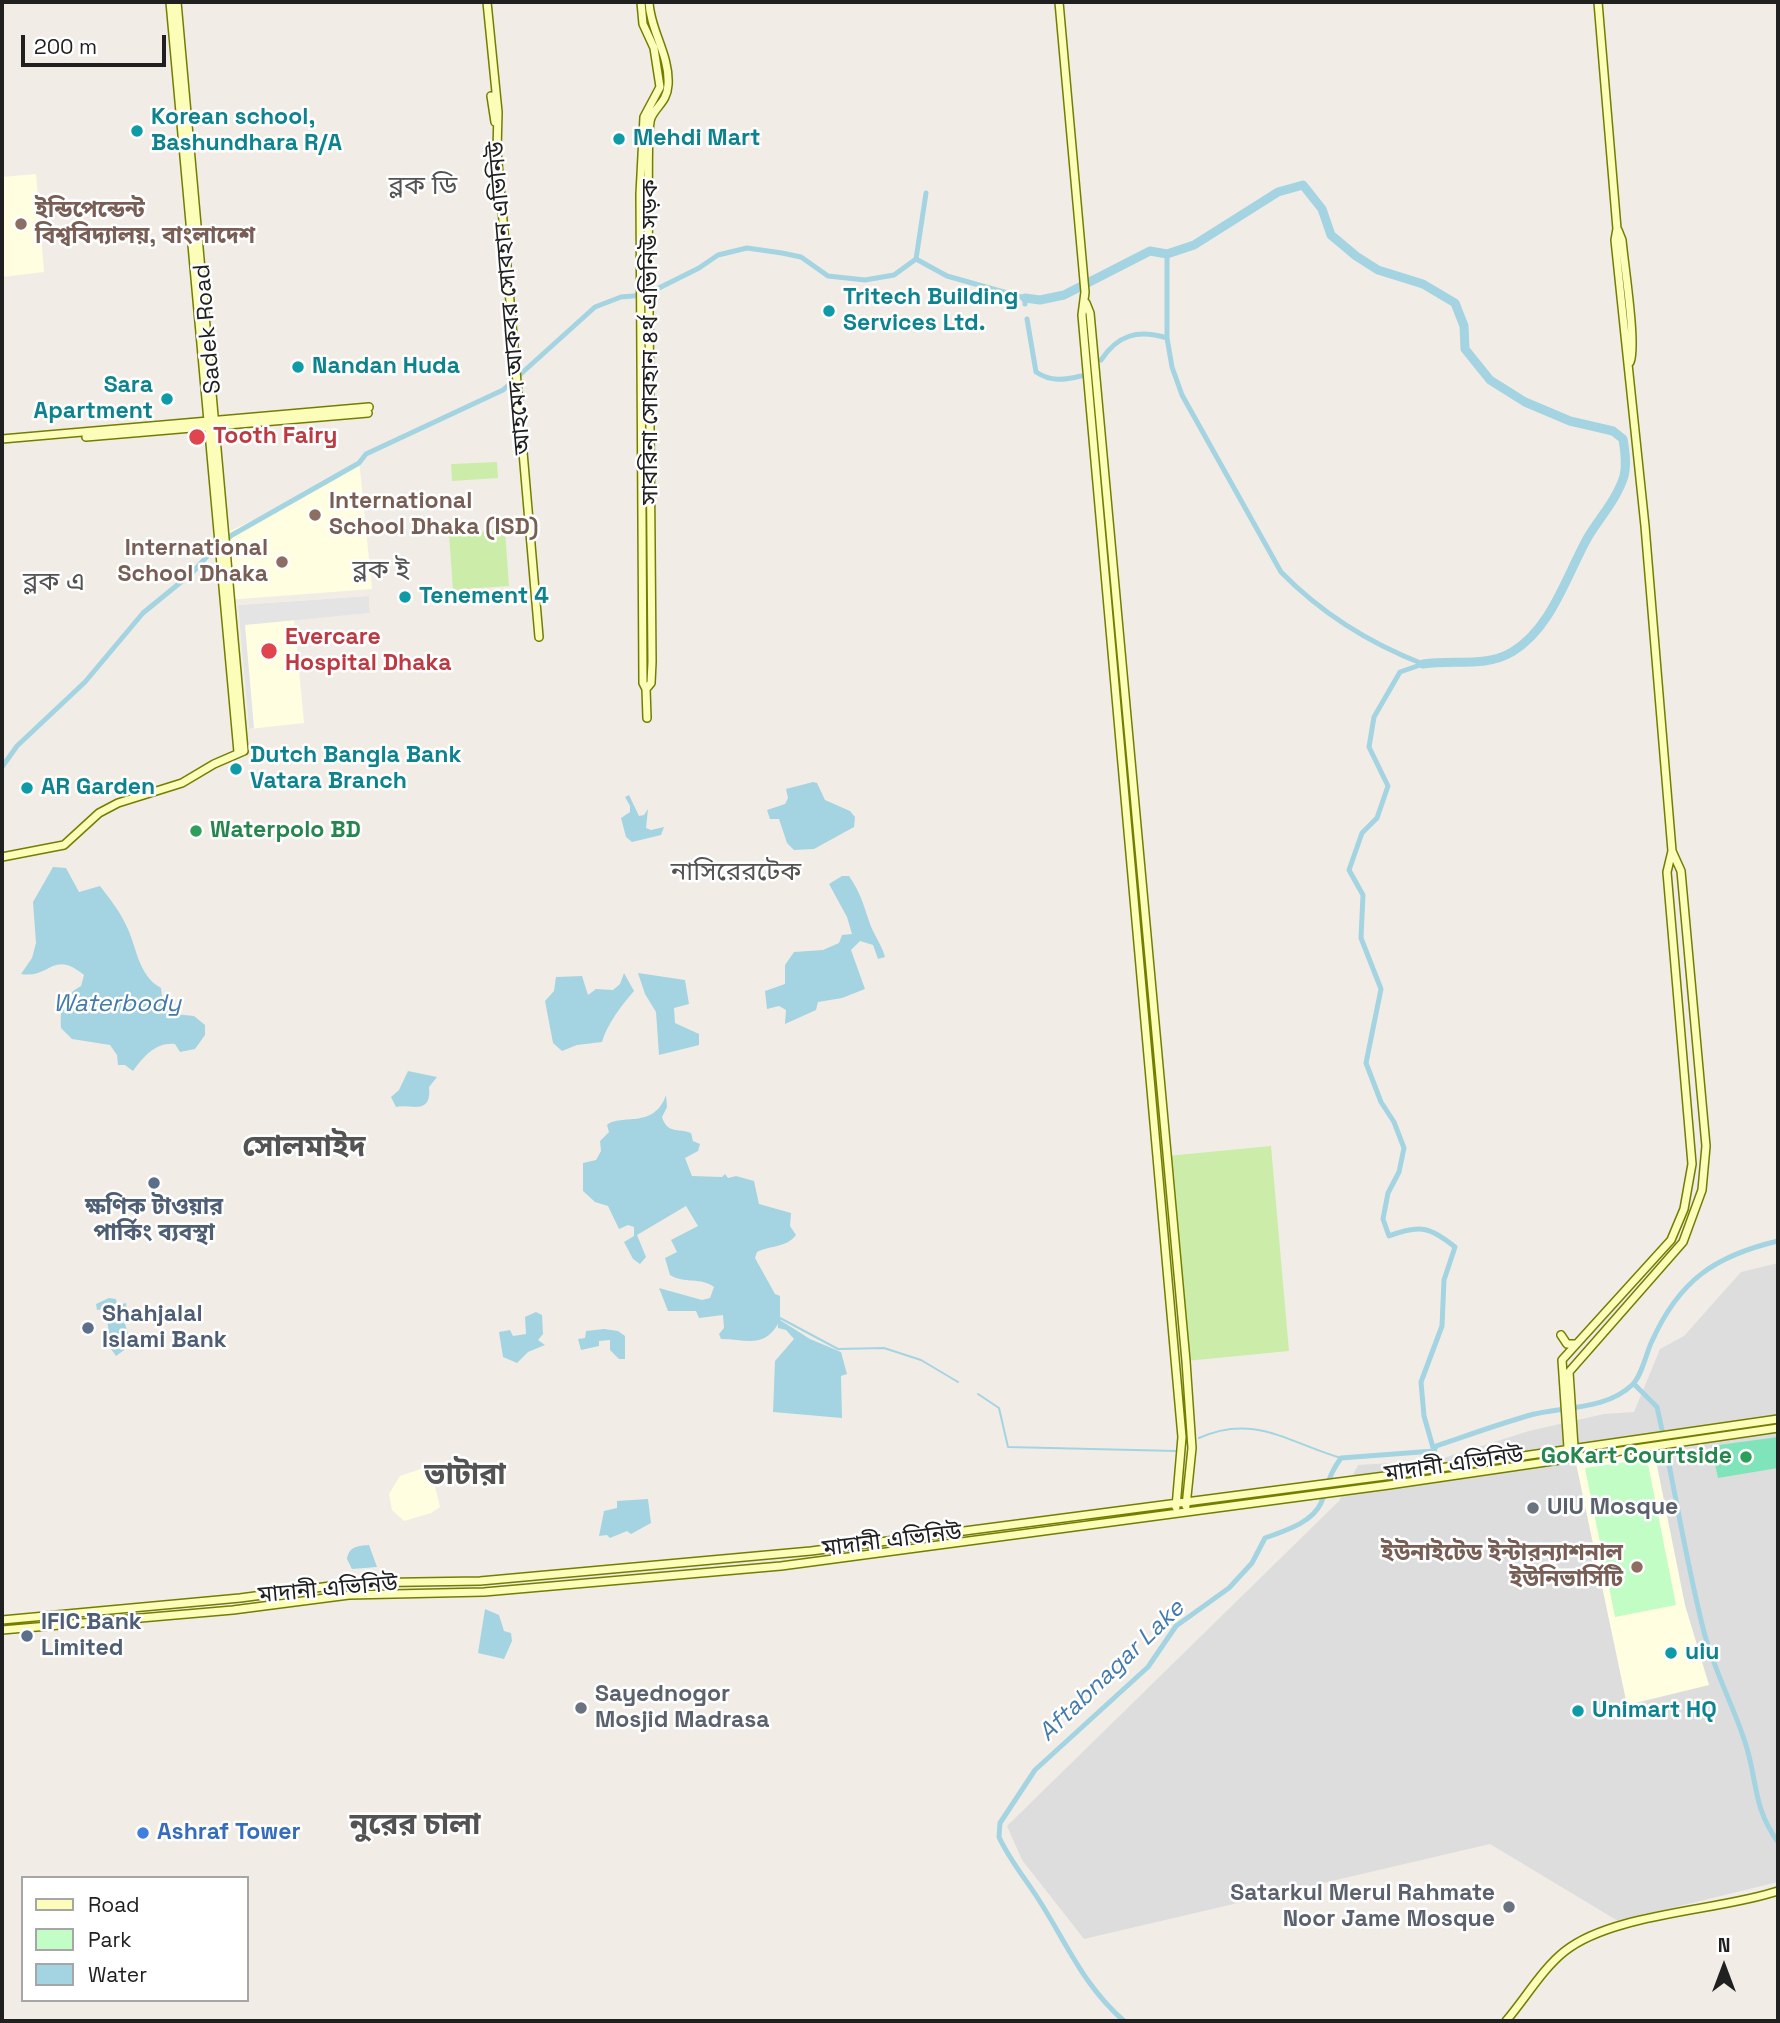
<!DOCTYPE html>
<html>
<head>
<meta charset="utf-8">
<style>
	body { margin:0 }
	#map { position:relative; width:1780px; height:2023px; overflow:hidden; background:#f1ede6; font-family:"Space Grotesk",sans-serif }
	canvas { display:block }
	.frame { position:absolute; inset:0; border:4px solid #202020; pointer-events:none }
	.legend { position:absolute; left:21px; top:1876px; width:228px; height:126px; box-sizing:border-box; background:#fff; border:2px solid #a6a6a6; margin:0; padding:9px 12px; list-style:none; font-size:21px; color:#202020 }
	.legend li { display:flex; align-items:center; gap:14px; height:35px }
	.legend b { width:35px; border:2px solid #a6a6a6 }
	.north { position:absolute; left:1689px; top:1932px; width:70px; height:70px; -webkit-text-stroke:5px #fff; paint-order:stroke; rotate:0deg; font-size:19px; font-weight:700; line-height:28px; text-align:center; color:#202020 }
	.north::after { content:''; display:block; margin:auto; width:24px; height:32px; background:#202020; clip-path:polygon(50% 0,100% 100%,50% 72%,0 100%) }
	.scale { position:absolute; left:21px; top:35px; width:145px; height:32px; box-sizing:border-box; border:4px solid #202020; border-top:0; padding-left:9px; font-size:21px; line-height:24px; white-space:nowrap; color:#202020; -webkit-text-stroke:5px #fff; paint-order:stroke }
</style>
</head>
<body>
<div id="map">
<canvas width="1780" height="2023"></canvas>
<div class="frame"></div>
<ul class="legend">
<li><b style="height:9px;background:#fbfdb8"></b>Road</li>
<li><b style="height:19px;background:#c1fdc5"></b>Park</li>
<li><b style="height:19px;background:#a4d4e1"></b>Water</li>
</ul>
<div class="north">N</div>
<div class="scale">200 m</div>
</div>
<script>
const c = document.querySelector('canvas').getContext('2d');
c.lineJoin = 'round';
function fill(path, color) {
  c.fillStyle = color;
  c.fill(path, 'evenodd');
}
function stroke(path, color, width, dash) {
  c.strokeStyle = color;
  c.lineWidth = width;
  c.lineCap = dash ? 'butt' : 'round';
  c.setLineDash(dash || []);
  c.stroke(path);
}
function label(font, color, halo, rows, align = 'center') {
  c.font = font + ' "Space Grotesk","Noto Sans Bengali",sans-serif';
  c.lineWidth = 5;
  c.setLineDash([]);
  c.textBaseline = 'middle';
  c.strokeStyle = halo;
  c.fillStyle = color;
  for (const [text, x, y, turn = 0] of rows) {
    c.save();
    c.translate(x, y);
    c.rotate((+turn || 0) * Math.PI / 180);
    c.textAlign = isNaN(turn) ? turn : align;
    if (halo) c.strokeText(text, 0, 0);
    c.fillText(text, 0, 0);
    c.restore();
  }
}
fill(new Path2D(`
	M1778,1263v619l-160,39 -128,-77 -406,95 -62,-79 -15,-34 332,-325 19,-36 79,-5 92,-29 75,-17 30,-2 26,-63 24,-13 57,-64z`), '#dedddd');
fill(new Path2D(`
	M36,174l8,98 -42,5v-100z
	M359,460l13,129 -146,11 -7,-59 11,-10 68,-32z
	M369,596l1,17 -76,6 10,104 -55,6 -11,-124z
	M1654,1451l31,154 24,80 -82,20 -51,-242z
	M430,1466l10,41 -9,6 -27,8 -12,-11 -3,-16 11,-18z`), '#fffee1');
fill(new Path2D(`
	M497,462l1,16 -46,3 -1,-17z
	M505,530l4,56 -56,4 -4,-56z
	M1271,1146l18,205 -103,10 -19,-205z`), '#cceda9');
fill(new Path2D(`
	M1647,1459l29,146 -61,12 -30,-149z`), '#c1fdc5');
fill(new Path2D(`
	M1778,1437v31l-60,10 -7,-32z`), '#80e4bb');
fill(new Path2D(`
	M369,596l1,17 -125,12 9,103 -5,1 -11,-124z`), '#e4e4e4');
fill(new Path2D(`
	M813,782l4,1 8,17 25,11 5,6 -1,10 -40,22 -20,1 -7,-7 -8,-24h-9l-3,-9 18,-6 3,-6 -2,-9z
	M629,795l10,21 5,-1 4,-6 -2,19 5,2 13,-3 -3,8 -29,7 -6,-5 -5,-19 9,-6v-6l-5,-9z
	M53,867l13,1 13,24 21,-6c9,12 19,24 25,37 12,22 12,52 36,65l2,16 7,1 4,9 20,2 11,9v10l-10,14 -15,3 -5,-8c-19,-2 -31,12 -42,27l-8,-6h-7l-1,-10 -7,-10 -38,-6 -11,-11c-1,-21 1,-31 20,-42l3,-11c-32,-26 -33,4 -63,-1l11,-16 4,-15 -3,-41z
	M842,876h7c11,16 14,27 20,45 4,13 12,22 16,36l-7,2 -5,-14 -13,-4 -9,9 14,39 -23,9 -24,4 -2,8 -31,14 1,-14 -7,-4 -12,3 -2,-18 20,-7v-19l9,-13 29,-2 16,-7 3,-8 10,-1 -5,-17 -18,-33z
	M624,973l10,18c-12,14 -27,33 -32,51l-25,3 -15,6 -9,-8 -8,-42 9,-10 2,-14 26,-1 6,19 8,-6 17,1 7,-6z
	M638,973l47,7 4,24 -15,4 1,15 24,11v11l-40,10 -3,-43 -11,-18z
	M408,1071l29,6 -8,10c3,30 -20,16 -33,20l-5,-10 8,-7z
	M666,1095l1,12 -5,10c5,17 16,11 29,16l2,8 7,3 -2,7 -13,7 7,18 30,1 3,-3 3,4 8,-2 18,5 5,23 32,9 -1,13 6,9c-10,13 -25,10 -39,17l-2,6 20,36 5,2v24l30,19 31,13 6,22 -6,2 1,42 -69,-6 2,-51 19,-22 -8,-9 -8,-2v-4c-15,25 -32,15 -57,15l-2,-5 5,-6 -1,-13 -24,3 -3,-7h-28l-9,-23 43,12 8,-2 4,-11c-13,-10 -30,-3 -44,-12l-5,-17 12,-6 -6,-12 27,-14 -12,-20 -49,29 9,22 -6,7 -7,-5 -9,-17 10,-6v-9l-6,-2 -9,4 -11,-23 -13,-4 -12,-11v-28l13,-3 5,-9 -1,-10 9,-9 -2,-7c14,-12 47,5 59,-30z
	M109,1298l7,1 1,6 9,-2 1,8 -5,2 9,32 -15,11 -5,-7 -5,-37 -2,-3 -7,1 -1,-6z
	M536,1312l6,3 1,19 -5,6 7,5 -17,7 -11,11 -14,-6 -4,-25 11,-2 3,6 13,-2 -1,-17z
	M604,1329l14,2 7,5v23h-6l-9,-9v-10l-11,1v5l-18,4 -3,-11 7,-1 1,-7z
	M648,1499l3,24 -20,11 -4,-3 -17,7 -3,-3 -8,1 5,-25 13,-3v-7z
	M369,1545l8,22 -25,2 -5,-10c2,-13 11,-13 22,-14z
	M485,1609l14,6 5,16 7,2 1,8 -8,18 -26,-6z`), '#a4d4e1');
stroke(new Path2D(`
	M780,1318l58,31 46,-1 37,12 37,22
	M978,1394l21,14 9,39 168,4
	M1199,1438c55,-25 90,5 142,20`), '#a4d4e1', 2);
stroke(new Path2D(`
	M1167,254v84
	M916,259l10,-66
	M1027,319l9,53c15,10 28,8 45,4
	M1101,360c17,-25 36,-31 66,-22l5,29 10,28 99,177c41,42 88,71 142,92l-23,8 -26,45 -5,30 19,39 -11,32 -15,15 -13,37 14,25 -2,43 20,51 -15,74 15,39 13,20 10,26 -5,24 -11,21 -5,26 6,17c31,-12 41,-9 66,11l-11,33 -2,46 -21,56 3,34 10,35
	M2,767l15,-21 68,-64 58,-69 49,-40 19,-21 21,-17 127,-72 7,-9 137,-64 92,-83 26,-10 24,-2 54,-27 19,-13 29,-7 35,5 19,4 27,19 37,4 29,-5 22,-16 31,17 78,22v6
	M1634,1384l23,23c17,75 28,151 47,225 10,38 29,73 41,110 13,39 7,64 33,100
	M1124,2021c-42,-37 -57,-78 -87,-124 -13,-20 -28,-38 -38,-60l1,-14 35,-53 113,-103 28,-41 53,-38 23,-25 13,-25c19,-7 47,-15 56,-35 8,-18 6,-26 20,-45l93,-7 2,-5c30,-10 60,-21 91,-30 33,-10 78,-5 105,-31 10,-9 14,-32 20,-44 27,-60 62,-85 126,-100`), '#a4d4e1', 5);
stroke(new Path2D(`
	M1025,298l15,2 24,-5 86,-44 17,3 27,-9 84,-53 25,-7 19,24 9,26 25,21 22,14 45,14 32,19 9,23 1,23 25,31 35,22 45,19 43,10 10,8c2,12 4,25 1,37 -7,23 -24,41 -36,61 -21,37 -36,91 -76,115 -27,16 -59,7 -89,12`), '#a4d4e1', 9);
const secondary = new Path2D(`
	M170,2l68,750
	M487,2l11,110 -1,39 42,486
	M641,2l2,22 11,24 6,39 -16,30 -4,77 3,489 3,6 1,29
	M1059,2l26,290 -3,23 100,1122 -6,70
	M491,96l4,26
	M1618,230l4,10c2,24 15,105 8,122
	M1086,303l4,10 96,1048 6,87 -6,58
	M86,437l282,-24
	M2,439l367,-32
	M646,689l5,-6 1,-21 -4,-468c1,-15 -1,-66 3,-76 5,-12 16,-16 17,-33 2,-30 -18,-55 -19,-83
	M2,857l62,-12 35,-32 19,-10 64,-20 32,-19 30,-13 -67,-749
	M1561,1335l6,9h9
	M1574,1447l-5,-75 114,-130 19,-52 4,-44 -25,-275 -9,-20 -27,-325 -30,-286 2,-11 -19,-227
	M1568,1448l-6,-88 109,-120 13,-31 8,-45 -25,-292 5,-21
	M2,1620l238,-22 113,-15 127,-2 331,-30 574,-75 393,-57
	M2,1630l231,-20 116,-15 135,-3 297,-26 608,-81 389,-57
	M1506,2021c19,-22 37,-53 59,-70 48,-38 153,-40 213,-60`);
stroke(secondary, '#737e00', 10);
stroke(secondary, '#fbfdb8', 7);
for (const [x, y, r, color] of [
	[137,131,7,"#0f9aa8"],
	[619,139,7,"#0f9aa8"],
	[21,224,7,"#8d6e63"],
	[829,311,7,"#0f9aa8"],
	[298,367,7,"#0f9aa8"],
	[167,399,7,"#0f9aa8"],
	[197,437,9,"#e0444e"],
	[315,515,7,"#8d6e63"],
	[282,562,7,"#8d6e63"],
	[405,597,7,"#0f9aa8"],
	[269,651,9,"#e0444e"],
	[236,769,7,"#0f9aa8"],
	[27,788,7,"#0f9aa8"],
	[196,831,7,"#2e9e5b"],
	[154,1183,7,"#5c6f8a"],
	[88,1328,7,"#5c6f8a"],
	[1746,1457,7,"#2e9e5b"],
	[1533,1508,7,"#6b7280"],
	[1637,1567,7,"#8d6e63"],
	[27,1636,7,"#5c6f8a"],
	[1671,1653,7,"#0f9aa8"],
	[581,1708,7,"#6b7280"],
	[1578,1711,7,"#0f9aa8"],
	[143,1833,7,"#3f7fe0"],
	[1509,1907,7,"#6b7280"]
]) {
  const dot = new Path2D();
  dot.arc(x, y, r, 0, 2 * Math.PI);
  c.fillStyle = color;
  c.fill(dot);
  stroke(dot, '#fff', 2.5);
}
label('bold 23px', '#0d838f', '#fff', [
	["Korean school,",151,118],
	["Bashundhara R/A",151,144],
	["Mehdi Mart",633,139],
	["Tritech Building",843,298],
	["Services Ltd.",843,324],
	["Nandan Huda",312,367],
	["Sara",153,386,"right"],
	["Apartment",153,412,"right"],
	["Tenement 4",419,597],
	["Dutch Bangla Bank",250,756],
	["Vatara Branch",250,782],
	["AR Garden",41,788],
	["uiu",1685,1653],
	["Unimart HQ",1592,1711]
], 'left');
label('bold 23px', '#785e54', '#fff', [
	["ইন্ডিপেন্ডেন্ট",35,211],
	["বিশ্ববিদ্যালয়, বাংলাদেশ",35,237],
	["International",329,502],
	["School Dhaka (ISD)",329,528],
	["International",268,549,"right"],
	["School Dhaka",268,575,"right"],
	["ইউনাইটেড ইন্টারন্যাশনাল",1623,1554,"right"],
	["ইউনিভার্সিটি",1623,1580,"right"]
], 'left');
label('23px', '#202020', '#fff', [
	["আহমেদ আকবর সোবহান এভিনিউ",510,298,-95],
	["Sadek Road",208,329,-95],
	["সাবরিনা সোবহান ৪র্থ এভিনিউ সড়ক",651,342,-90],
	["মাদানী এভিনিউ",1454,1465,-8],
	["মাদানী এভিনিউ",892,1541,-7],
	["মাদানী এভিনিউ",328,1590,-5]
]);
label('bold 23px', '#be3a42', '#fff', [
	["Tooth Fairy",213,437],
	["Evercare",285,638],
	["Hospital Dhaka",285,664]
], 'left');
label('bold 23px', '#27864d', '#fff', [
	["Waterpolo BD",210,831],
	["GoKart Courtside",1732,1457,"right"]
], 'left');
label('bold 23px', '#4e5e75', '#fff', [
	["ক্ষণিক টাওয়ার",154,1208,"center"],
	["পার্কিং ব্যবস্থা",154,1234,"center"],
	["Shahjalal",102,1315],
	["Islami Bank",102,1341],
	["IFIC Bank",41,1623],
	["Limited",41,1649]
], 'left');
label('bold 23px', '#5b616d', '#fff', [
	["UIU Mosque",1547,1508],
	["Sayednogor",595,1695],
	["Mosjid Madrasa",595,1721],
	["Satarkul Merul Rahmate",1495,1894,"right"],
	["Noor Jame Mosque",1495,1920,"right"]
], 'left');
label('bold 23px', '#366cbe', '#fff', [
	["Ashraf Tower",157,1833]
], 'left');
label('italic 24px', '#437aae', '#fff', [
	["Waterbody",117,1004],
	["Aftabnagar Lake",1112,1671,-44]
]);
label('26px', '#535353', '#fff', [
	["ব্লক ডি",423,187],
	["ব্লক ই",381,571],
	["ব্লক এ",54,583],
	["নাসিরেরটেক",736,873]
]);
label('bold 30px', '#535353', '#fff', [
	["সোলমাইদ",304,1148],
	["ভাটারা",465,1476],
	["নুরের চালা",415,1826]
]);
</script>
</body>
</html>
